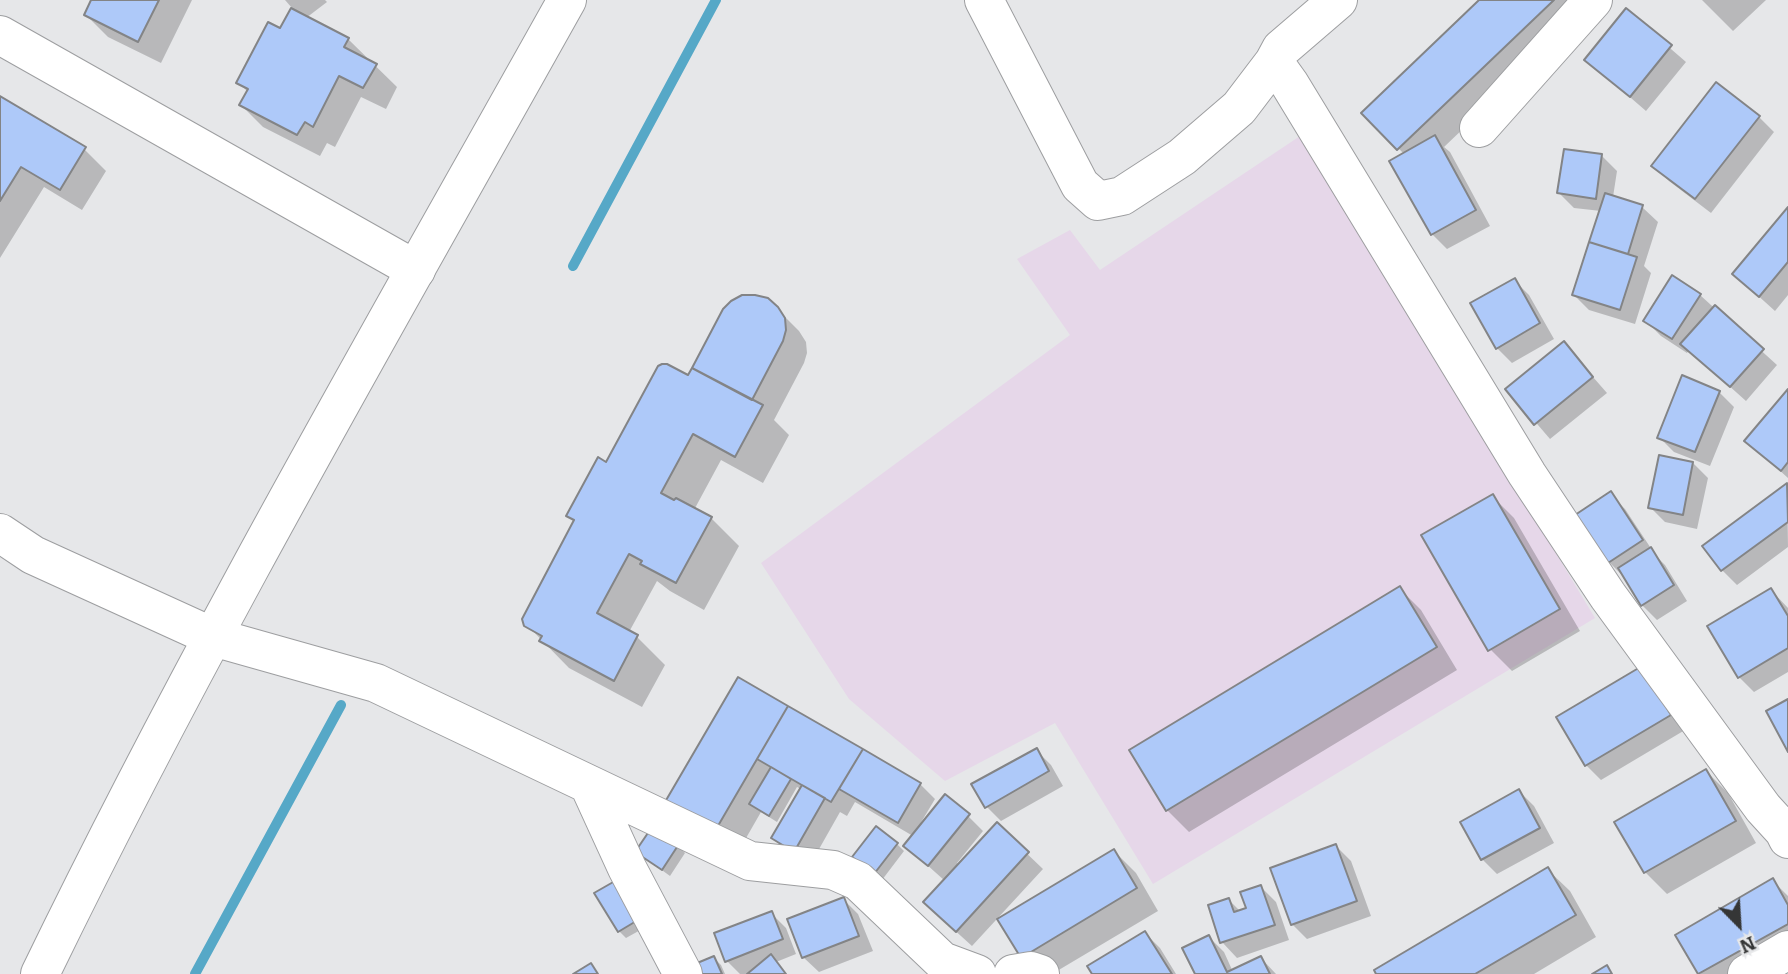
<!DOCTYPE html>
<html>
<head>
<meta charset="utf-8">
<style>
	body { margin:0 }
	#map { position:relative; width:1788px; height:974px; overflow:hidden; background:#e6e7e9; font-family:Bitter,serif }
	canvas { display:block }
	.north { position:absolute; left:1704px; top:890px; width:70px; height:70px; -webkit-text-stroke:5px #e6e7e9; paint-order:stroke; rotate:156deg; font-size:19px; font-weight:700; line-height:28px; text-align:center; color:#353636 }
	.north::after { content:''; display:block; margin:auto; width:24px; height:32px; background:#353636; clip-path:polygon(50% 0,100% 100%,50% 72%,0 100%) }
</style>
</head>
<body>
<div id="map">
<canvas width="1788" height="974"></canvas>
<div class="north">N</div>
</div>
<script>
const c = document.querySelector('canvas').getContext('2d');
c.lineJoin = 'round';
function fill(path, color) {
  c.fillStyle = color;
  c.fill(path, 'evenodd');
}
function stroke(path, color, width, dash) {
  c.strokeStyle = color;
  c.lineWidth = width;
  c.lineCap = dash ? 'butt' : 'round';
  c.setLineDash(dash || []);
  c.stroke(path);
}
fill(new Path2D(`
	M1303,134l292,484 -442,266 -98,-161 -110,58 -96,-82 -88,-136 309,-228 -53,-76 53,-29 30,40z`), '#e6d7e9');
fill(new Path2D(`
	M93,0h99l-31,63 -53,-26 -22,-22z
	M285,0h40l2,2 -21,16 42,21 49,48 -11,22 -25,-12 -26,50 -8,-4 -7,13 -57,-29 -22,-22 7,-13 -10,-10 42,-52 12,-22z
	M1481,0h117l-154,147 6,5 40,74 -43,23 -15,-15 -28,-80 -40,-41z
	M1702,0h64l-33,31z
	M1626,10l60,52 -40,49 -60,-52z
	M0,98l84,51 22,22 -24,39 -38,-23 -44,71z
	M1759,117l15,15 -63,81 -42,-32 -15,-15z
	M1602,156l15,15 -4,26 29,10 16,15 -14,44 7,7 -16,51 -46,-14 -15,-15 27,-84 -27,-3 -15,-15z
	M1788,210v85l-13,16 -41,-37z
	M1514,280l15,15 25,44 -42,24 -15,-15z
	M1700,295l77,70 -31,36 -57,-51 -2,3 -26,-17 -15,-15z
	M776,308l23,23 7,11 1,11 -3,10 -30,57 15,15 -26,48 -42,-23 -27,50 17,8 28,28 -35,64 -34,-19 -13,-10 -28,51 8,5 28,28 -23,42 -73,-39 -45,-46 51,-99 -7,-7 39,-52 82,-87z
	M1564,344l43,49 -57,46 -42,-49z
	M1719,392l15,15 -24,59 -36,-14 -15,-15z
	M1788,392v86l-42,-38z
	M1693,463l15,15 -11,51 -32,-7 -15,-15z
	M1787,485l1,62 -51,38 -15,-15 -18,-24z
	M1610,494l15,15 31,47 9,9 22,36 -30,19 -15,-15 -18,-28 -15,-15z
	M1492,496l22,22 66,113 -68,40 -22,-22z
	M1399,588l22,22 36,60 -268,162 -22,-22z
	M1771,590l17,18v64l-34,20 -15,-15z
	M1657,683l28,47 -84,50 -15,-15z
	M790,709l130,75 15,15 -15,25 2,1 46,-9 15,15 -26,32 2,2 38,-40 46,44 -71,77 -32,-29 5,-36 -39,-35 7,-10 -58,-34 -8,14 -7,-4 -30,53 -22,-12 -15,-15 28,-49 -4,-2 -20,35 -16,-10 -23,40 -49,-28z
	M1036,750l15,15 12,21 -62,35 -15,-15z
	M1706,771l22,22 28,50 -89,51 -22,-22 -28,-49z
	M1519,791l15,15 20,37 -57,31 -15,-15z
	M897,844l7,7 -22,29 -20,-16z
	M678,845l7,8 -15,23 -33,-24z
	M1336,846l15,15 20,55 -64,23 -15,-15z
	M1114,851l22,22 22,38 -106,63h-12l-40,-55z
	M1548,870l22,21 26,46 -62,37h-156z
	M1773,881l15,15v51l-46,27h-41l-23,-39z
	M1261,887l15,15 13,38 -52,18 -15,-16 7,-42 11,11 8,-2z
	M597,894l47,34 -18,10 -7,-7z
	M843,899l15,15 15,37 -54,21 -16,-15z
	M771,913l15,15 10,26 -20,8 10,12h-46l-13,-13z
	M1145,933l15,15 16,26h-82z
	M1209,937l15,15 9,20 28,-14 15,16h-79z
	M714,958l7,7 4,9h-29z`), '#0003');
stroke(new Path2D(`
	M573,266l143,-266
	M195,974l146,-269`), '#56a8c7', 10);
const building = new Path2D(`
	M91,0h68l-21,42 -54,-27z
	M1479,0h75l-157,150 -36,-37z
	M291,8l58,30 -5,9 33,17 -14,24 -24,-12 -26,51 -8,-5 -8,13 -58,-30 9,-16 -12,-6 32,-61 12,6z
	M1626,8l46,37 -42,52 -46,-37z
	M1716,82l44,34 -65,83 -44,-33z
	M0,96l86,51 -26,43 -39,-23 -21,34z
	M1435,135l41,75 -45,25 -42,-74z
	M1564,149l38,5 -6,45 -39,-6z
	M1605,193l38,12 -15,49 -39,-12z
	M1788,207v55l-29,35 -27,-23z
	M1589,242l48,15 -17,53 -48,-15z
	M1672,275l29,19 -29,45 -29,-18z
	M1515,278l25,45 -44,26 -26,-46z
	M742,295h13l13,3 10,9 7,11 1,12 -3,11 -31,59 -60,-32 31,-59 8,-8z
	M1715,305l49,44 -34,38 -50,-43z
	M1564,341l29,36 -59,48 -29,-36z
	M662,364h5l21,11 4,-7 71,37 -28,52 -42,-23 -32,59 13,7 2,-2 36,19 -36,66 -36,-19 2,-3 -13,-7 -32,59 41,22 -24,46 -75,-40 3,-5 -18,-10 -2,-7 52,-99 -8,-4 32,-59 8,5 52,-96z
	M1682,375l38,16 -25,61 -38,-14z
	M1788,389v73l-7,9 -37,-30z
	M1659,455l34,7 -10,53 -35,-7z
	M1787,483l1,39 -67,49 -19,-25z
	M1611,491l32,49 -35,23 -33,-48z
	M1493,494l67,115 -72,42 -67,-116z
	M1651,547l23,38 -33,21 -23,-38z
	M1400,586l37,61 -271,164 -37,-61z
	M1771,588l17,28v32l-50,30 -31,-52z
	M1642,666l29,49 -86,51 -29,-49z
	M738,677l50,29 -73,125 -50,-29z
	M1788,699v53l-22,-41z
	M788,706l75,43 -32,53 -74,-43z
	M1037,748l12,23 -64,37 -14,-24z
	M863,749l58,34 -23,40 -59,-34z
	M771,767l20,12 -22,37 -20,-12z
	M1706,769l30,52 -92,52 -30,-51z
	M802,785l23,13 -31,54 -23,-14z
	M1519,789l21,39 -59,32 -21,-38z
	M945,794l25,20 -42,52 -25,-20z
	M997,822l32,30 -73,80 -33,-30z
	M876,826l22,17 -24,31 -22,-17z
	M652,827l27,17 -17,26 -27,-18z
	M1336,844l21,57 -66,24 -21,-57z
	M1114,849l23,39 -116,70 -24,-39z
	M1548,867l28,48 -101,59h-99l-2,-4z
	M1773,878l15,27v19l-90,50 -23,-39z
	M615,881l23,39 -20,12 -24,-39z
	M1261,885l14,40 -55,18 -12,-38 21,-7 5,14 12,-4 -6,-16z
	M844,897l15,39 -57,22 -15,-39z
	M772,911l11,28 -58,23 -11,-29z
	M1145,931l27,43h-80l-5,-8z
	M1209,935l18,37 34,-16 9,18h-75l-13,-26z
	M771,954l15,20h-39z
	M714,956l8,18h-28l-4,-8z
	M591,963l7,11h-25z
	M1607,965l5,9h-20z`);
fill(building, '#aec9f9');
stroke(building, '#838486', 2);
const minor = new Path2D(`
	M984,0l96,185 18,16 24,-5 60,-39 57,-49 35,-46
	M1338,0l-57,49 -7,13 15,21 238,391 81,122 155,212 21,23 4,8
	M0,35l416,235
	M1479,128l114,-128
	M0,533l33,22 180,82 163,46 374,178 83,9 25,11 84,80 35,13
	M589,785l38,83 56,106
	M1013,974l18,-3 9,3
	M1747,974l41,-24`);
const major = new Path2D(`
	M40,974c161,-332 347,-652 527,-974`);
stroke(minor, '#9d9ea0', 40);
stroke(major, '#9d9ea0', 40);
stroke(minor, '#fff', 38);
stroke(major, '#fff', 38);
</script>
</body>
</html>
